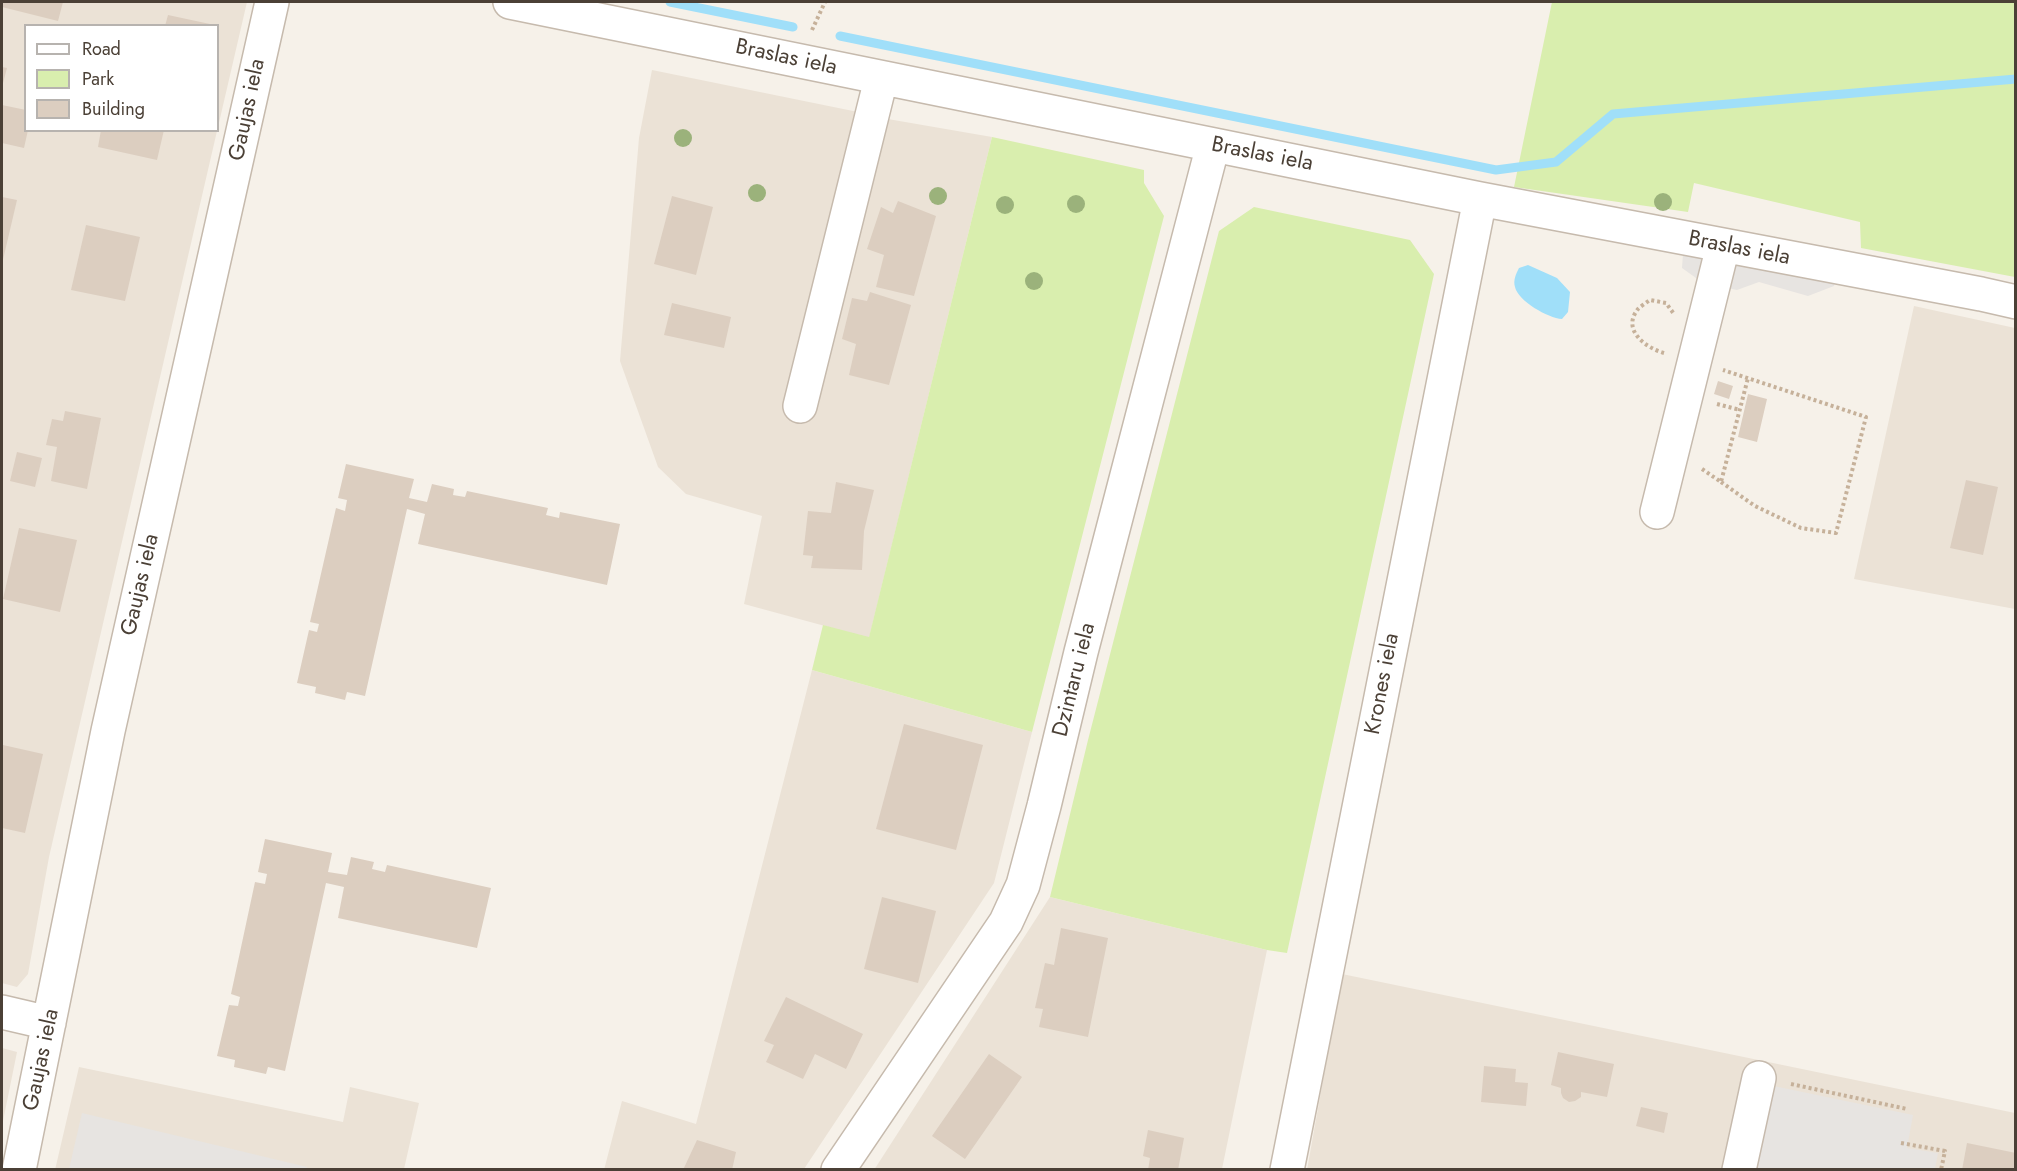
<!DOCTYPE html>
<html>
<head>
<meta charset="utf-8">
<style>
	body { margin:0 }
	#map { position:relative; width:2017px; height:1171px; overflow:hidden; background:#f6f1e9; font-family:Jost,sans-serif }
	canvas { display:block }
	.frame { position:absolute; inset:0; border:3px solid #4b4036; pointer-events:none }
	.legend { position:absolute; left:24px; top:24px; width:195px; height:108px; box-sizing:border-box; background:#fff; border:2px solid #b7b3af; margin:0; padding:8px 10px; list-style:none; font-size:18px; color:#4b4036 }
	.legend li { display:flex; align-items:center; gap:12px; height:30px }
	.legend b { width:30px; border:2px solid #b7b3af }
</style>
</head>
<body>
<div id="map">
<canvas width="2017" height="1171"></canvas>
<div class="frame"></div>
<ul class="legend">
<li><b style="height:8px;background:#fff"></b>Road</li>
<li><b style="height:16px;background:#d9eeae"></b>Park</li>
<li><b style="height:16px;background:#dccec0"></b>Building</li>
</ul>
</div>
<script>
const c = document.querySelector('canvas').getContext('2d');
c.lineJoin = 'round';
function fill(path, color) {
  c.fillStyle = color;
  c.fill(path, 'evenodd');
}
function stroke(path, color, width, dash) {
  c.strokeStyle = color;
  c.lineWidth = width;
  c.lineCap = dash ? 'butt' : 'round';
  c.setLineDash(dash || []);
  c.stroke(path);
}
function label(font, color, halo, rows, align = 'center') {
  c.font = font + ' Jost,sans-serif';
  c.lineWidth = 5;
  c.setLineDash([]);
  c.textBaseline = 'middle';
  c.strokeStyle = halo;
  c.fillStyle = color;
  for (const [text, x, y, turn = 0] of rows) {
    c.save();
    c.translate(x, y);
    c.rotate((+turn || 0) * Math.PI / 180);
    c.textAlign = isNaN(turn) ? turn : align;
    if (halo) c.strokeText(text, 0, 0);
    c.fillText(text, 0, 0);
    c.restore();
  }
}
fill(new Path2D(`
	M2,2h245l-29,125v-101h-192v104l191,1 -168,726 -21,117 -11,13 -15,-4z
	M652,70l206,42 -71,303 22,5 73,-302 110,19 -123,501 -125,-34 18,-88 -76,-22 -28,-27 -38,-106 19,-223z
	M1914,306l101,22v281l-161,-30z
	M812,670l220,62 -38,151 -190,286 -200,1 18,-69 74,23z
	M1050,897l217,53 -45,219 -348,1z
	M1342,974l673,139v56l-708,1z
	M2,1048l15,4 -15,74z
	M79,1067l264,55 7,-35 69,16 -15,66 -349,1z`), '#ebe2d6');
fill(new Path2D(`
	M1552,2h463v275l-154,-29 -1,-26 -166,-39 -6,29 -174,-25z
	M992,137l152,33v13l20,33 -132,516 -220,-62 11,-45 46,12z
	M1254,207l156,33 24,34 -147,679 -20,-3 -217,-53 38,-157 131,-509z`), '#d9eeae');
fill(new Path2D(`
	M1684,239l154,29 -4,18 -26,10 -49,-14 -22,8 -34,-7 -21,-15z
	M1745,1080l168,35 -6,33 31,5 -3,16 -207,1z
	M82,1113l225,54 -1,2h-237z`), '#e7e4e1');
fill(new Path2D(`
	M1528,265l29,13 13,14 -2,20 -6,7c-14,-1 -44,-18 -47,-32 -2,-7 1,-13 4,-19z`), '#a0dff9');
stroke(new Path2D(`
	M670,2l123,25
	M840,36l656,134 60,-8 57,-48 403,-35`), '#a0dff9', 9);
fill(new Path2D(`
	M2,2h61l-5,19 -56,-14z
	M168,15l42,9v2h-45z
	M2,67l5,1 -5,19z
	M2,105l24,5v20h2l-4,18 -22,-5z
	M101,130h63l-7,30 -59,-13z
	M672,196l41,11 -17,68 -42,-11z
	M2,197l15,3 -15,64z
	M898,201l38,15 -22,80 -38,-9 8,-32 -17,-6 14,-42 12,6z
	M86,225l54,12 -15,64 -54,-11z
	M870,292l41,13 -22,80 -40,-10 7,-31 -14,-5 10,-41 15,3z
	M672,303l59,14 -7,31 -60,-13z
	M1718,381l15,5 -4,13 -15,-5z
	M1748,394l19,5 -10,43 -19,-5z
	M65,411l36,7 -14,71 -36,-8 6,-34 -11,-2 6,-26 11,2z
	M17,452l25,6 -7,29 -25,-6z
	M346,464l68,15 -5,19 18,4 5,-18 22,5 -1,6 12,2 2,-6 81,17 -2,7 13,3 1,-6 60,12 -13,61 -189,-41 7,-30 -18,-5 -42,187 -18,-4 -2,8 -30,-7 1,-6 -19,-4 12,-53 8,2 2,-8 -9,-2 26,-114 9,3 2,-11 -9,-2z
	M1966,480l32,7 -15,68 -33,-7z
	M836,482l38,8 -10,41 -2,39 -51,-2 2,-12 -10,-1 5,-44 23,2z
	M19,528l58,12 -17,72 -57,-13z
	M904,724l79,21 -27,105 -80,-21z
	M3,745l40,9 -18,79 -23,-5z
	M265,839l67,14 -4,19 19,3 4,-18 23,5 -2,7 13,3 2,-7 104,23 -14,60 -139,-30 6,-31 -18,-4 -41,188 -17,-4 -2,7 -32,-7 1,-7 -18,-4 12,-51 9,1 2,-9 -9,-3 24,-112 10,2 2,-10 -9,-2z
	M882,897l54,14 -18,72 -54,-14z
	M1061,928l47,10 -20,99 -49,-10 4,-18 -8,-1 10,-45 9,2z
	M786,997l77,37 -17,35 -31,-15 -12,25 -37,-17 8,-17 -10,-4z
	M1558,1052l56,12 -7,33 -26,-5v5l-6,4 -6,1 -6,-4 -2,-5v-5l-10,-3z
	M989,1054l33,23 -57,82 -33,-23z
	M1484,1066l32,3 -1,13 13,1 -2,23 -45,-4z
	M1641,1107l27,6 -4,20 -28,-7z
	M1148,1130l36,8 -6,32h-30l2,-12 -7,-2z
	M697,1140l39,12 -4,18h-49z
	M1967,1143l49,10v17h-54z`), '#dccec0');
const minor = new Path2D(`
	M510,2l970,197 501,95 35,8
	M800,406l81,-327
	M1657,512l66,-266
	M2,1012l47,11
	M19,1170l89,-439 164,-729
	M838,1170l168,-248 17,-37 21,-79 37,-154 132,-507
	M1287,1170l193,-971
	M1739,1170l20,-92`);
stroke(minor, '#c6baad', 36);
stroke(new Path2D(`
	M812,30l13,-28
	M1664,353c-18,-5 -43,-23 -26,-44 3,-3 8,-6 12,-9l16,3 8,11
	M1717,404l23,6
	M1702,469l19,13 27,-104
	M1721,482l34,24 46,22 35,5 30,-116 -143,-47
	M1791,1084l116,25
	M1901,1143l44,8 -4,19`), '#c6b19a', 4, [3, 3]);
stroke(minor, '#fff', 33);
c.fillStyle = '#9bb27b';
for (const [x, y] of [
	[683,138],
	[757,193],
	[938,196],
	[1663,202],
	[1076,204],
	[1005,205],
	[1034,281]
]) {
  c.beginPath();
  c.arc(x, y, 9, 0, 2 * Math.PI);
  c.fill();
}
label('22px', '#4b4036', '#fff', [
	["Braslas iela",786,58,12],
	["Gaujas iela",248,110,-78],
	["Braslas iela",1262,155,11],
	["Braslas iela",1739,249,11],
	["Gaujas iela",141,585,-77],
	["Dzintaru iela",1075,680,-76],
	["Krones iela",1383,684,-79],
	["Gaujas iela",42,1060,-78]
]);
</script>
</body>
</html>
